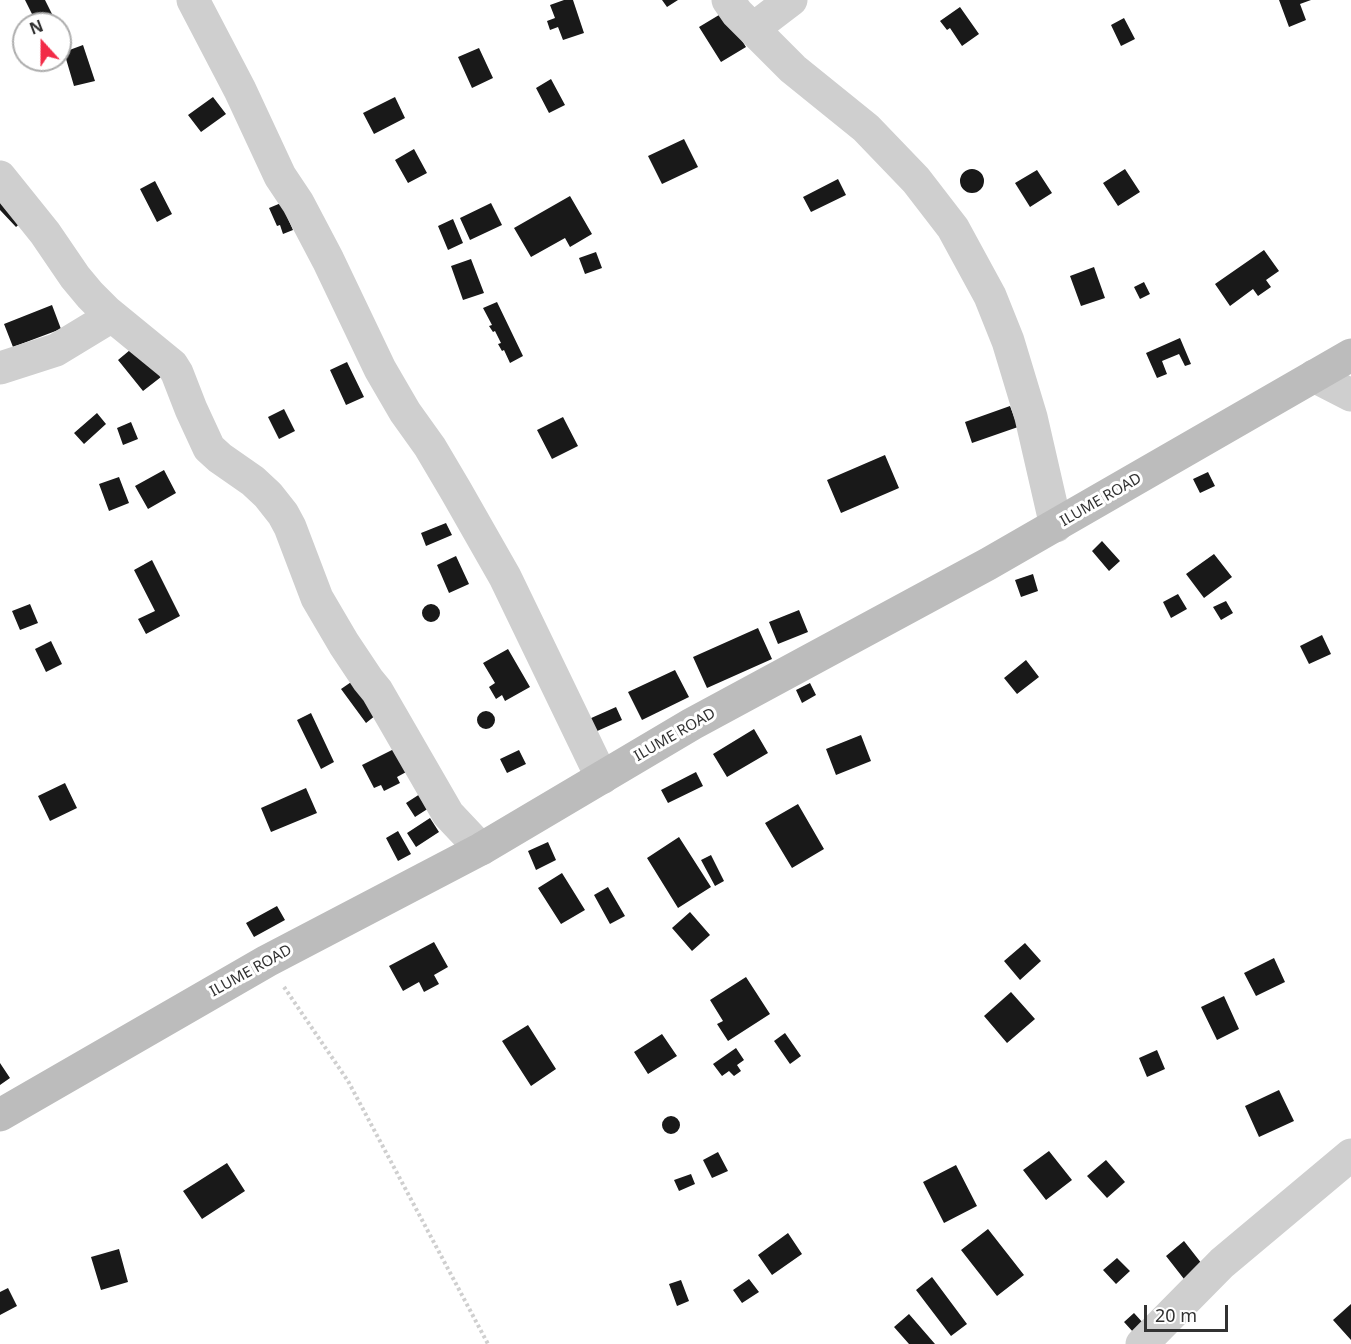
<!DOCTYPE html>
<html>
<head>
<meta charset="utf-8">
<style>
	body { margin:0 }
	#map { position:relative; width:1351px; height:1344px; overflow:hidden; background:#fff; font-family:"Noto Sans",sans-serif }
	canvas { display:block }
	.north { position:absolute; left:12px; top:12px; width:60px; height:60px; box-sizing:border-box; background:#fff; border:2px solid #adadad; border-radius:50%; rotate:339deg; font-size:16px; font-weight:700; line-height:24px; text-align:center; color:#323232 }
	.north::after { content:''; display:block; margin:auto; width:21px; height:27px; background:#f22b47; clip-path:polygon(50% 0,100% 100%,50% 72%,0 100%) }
	.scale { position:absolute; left:1144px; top:1305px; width:84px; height:27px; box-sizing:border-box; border:3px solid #323232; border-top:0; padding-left:8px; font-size:18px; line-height:21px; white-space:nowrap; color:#323232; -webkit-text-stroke:4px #fff; paint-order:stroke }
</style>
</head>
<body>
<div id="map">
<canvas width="1351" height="1344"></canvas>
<div class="north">N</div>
<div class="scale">20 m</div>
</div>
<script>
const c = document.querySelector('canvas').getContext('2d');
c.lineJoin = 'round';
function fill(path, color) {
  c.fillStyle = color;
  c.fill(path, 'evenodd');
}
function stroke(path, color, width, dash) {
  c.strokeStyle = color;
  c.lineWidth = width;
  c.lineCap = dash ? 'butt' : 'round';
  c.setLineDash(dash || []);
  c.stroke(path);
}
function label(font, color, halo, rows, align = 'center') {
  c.font = font + ' "Noto Sans",sans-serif';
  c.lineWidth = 6;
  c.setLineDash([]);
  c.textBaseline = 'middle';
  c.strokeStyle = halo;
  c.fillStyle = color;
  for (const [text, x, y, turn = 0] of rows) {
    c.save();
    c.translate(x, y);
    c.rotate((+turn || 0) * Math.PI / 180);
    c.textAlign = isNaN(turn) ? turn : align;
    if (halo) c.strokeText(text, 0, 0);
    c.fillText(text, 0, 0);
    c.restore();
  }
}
fill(new Path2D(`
	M25,0h20l10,20 -8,4h-10z
	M564,0h9l11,33 -21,7 -5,-13 -8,3 -3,-9 8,-3 -5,-13z
	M662,0h16l-11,7z
	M1279,0h32l-11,4 6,16 -17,7z
	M960,7l19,27 -17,12 -12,-18 -3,2 -7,-9z
	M724,12l22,35 -25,15 -22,-35z
	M1124,18l11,21 -14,7 -10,-21z
	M83,45l12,36 -21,5 -10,-34z
	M479,48l14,30 -21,10 -14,-31z
	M551,79l14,26 -16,8 -13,-25z
	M213,97l13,17 -25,18 -13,-17z
	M395,97l10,21 -31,16 -11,-21z
	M684,139l14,28 -36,17 -14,-28z
	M414,149l13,24 -19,10 -13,-23z
	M1125,169l15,23 -22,14 -15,-23z
	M960 181a12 12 0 1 1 24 0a12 12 0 1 1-24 0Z
	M1037,170l15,23 -22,14 -15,-24z
	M838,179l8,16 -35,17 -8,-15z
	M155,181l17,33 -15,8 -17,-33z
	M0,188l27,29 -11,10 -16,-17z
	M570,196l22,38 -22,13 -5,-9 -34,19 -17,-29z
	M281,203l12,27 -10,4 -3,-9 -3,1 -8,-18z
	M491,203l11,22 -32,15 -10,-22z
	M453,219l10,24 -15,7 -10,-24z
	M1264,250l15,21 -13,9 5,7 -13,9 -5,-7 -23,17 -15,-22z
	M596,252l6,16 -17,6 -6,-16z
	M471,259l13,34 -21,7 -12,-34z
	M1094,267l11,31 -24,8 -11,-30z
	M1144,282l6,12 -10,5 -6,-12z
	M497,302l26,54 -13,7 -6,-13 -2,1 -4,-7 3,-1 -6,-12 -2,1 -4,-6 3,-1 -9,-17z
	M52,305l9,24 -48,18 -9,-23z
	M1180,338l11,26 -6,2 -6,-12 -17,7 5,13 -10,4 -11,-25z
	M136,345l25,32 -18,14 -25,-31z
	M347,362l17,35 -18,8 -16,-35z
	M1010,406l8,21 -46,16 -7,-21z
	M284,409l11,22 -16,8 -11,-22z
	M97,413l9,11 -22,20 -10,-11z
	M563,417l15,29 -26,13 -15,-29z
	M131,422l7,17 -15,6 -6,-17z
	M885,455l14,33 -58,25 -14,-33z
	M164,470l12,23 -28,16 -13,-23z
	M1208,472l7,14 -15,7 -7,-14z
	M119,477l10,26 -20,8 -10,-27z
	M446,523l6,12 -26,11 -5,-13z
	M1102,541l18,20 -11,10 -17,-20z
	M1214,554l18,23 -28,21 -18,-24z
	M456,556l13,28 -20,9 -12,-28z
	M152,560l28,56 -34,18 -8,-15 17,-8 -21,-41z
	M1033,574l5,17 -17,6 -6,-17z
	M1178,594l9,15 -16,9 -8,-16z
	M1226,601l7,12 -12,7 -8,-13z
	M422 613a9 9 0 1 1 18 0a9 9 0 1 1-18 0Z
	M30,604l8,19 -18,7 -8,-19z
	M799,610l9,22 -30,12 -9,-22z
	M758,628l14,31 -65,29 -14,-31z
	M1322,635l9,19 -22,10 -9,-18z
	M51,641l11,23 -16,8 -11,-23z
	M508,649l22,38 -25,14 -3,-6 -6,4 -7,-12 6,-4 -12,-20z
	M1026,660l13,17 -22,17 -13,-16z
	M675,670l14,27 -47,23 -14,-28z
	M357,678l24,33 -15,12 -25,-34z
	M810,683l6,12 -14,8 -6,-13z
	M616,707l6,13 -27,12 -6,-13z
	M477 720a9 9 0 1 1 18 0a9 9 0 1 1-18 0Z
	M311,713l23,49 -13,7 -24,-49z
	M754,729l14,24 -41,24 -14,-23z
	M861,735l10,26 -35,14 -10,-26z
	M396,748l12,23 -11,6 3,6 -16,8 -3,-6 -7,3 -12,-23z
	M519,750l7,14 -19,9 -7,-14z
	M696,772l7,14 -35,17 -7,-13z
	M65,783l12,25 -27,13 -12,-25z
	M306,788l11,25 -46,19 -10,-24z
	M420,794l9,14 -14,9 -9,-14z
	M798,804l26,45 -32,19 -27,-45z
	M430,818l9,14 -23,15 -9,-14z
	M398,831l13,23 -13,7 -12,-23z
	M679,837l32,50 -33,21 -31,-50z
	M548,842l8,18 -20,10 -8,-19z
	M711,855l13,26 -9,5 -14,-26z
	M562,873l23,37 -24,14 -23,-36z
	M608,887l17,29 -15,8 -16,-29z
	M277,906l8,14 -31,17 -8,-14z
	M690,912l20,23 -18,16 -20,-23z
	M434,942l14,25 -14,8 5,9 -15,8 -5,-10 -16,9 -14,-25z
	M1025,943l16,18 -21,19 -16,-19z
	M1274,958l11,24 -29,14 -12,-23z
	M746,977l24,37 -42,27 -11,-17 6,-3 -13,-21z
	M1011,992l24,27 -28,24 -23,-27z
	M1224,996l15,33 -22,11 -16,-33z
	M528,1025l28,44 -25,17 -29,-45z
	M785,1033l16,23 -11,8 -16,-23z
	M662,1034l15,22 -29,18 -14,-22z
	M736,1048l8,12 -7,5 4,6 -7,5 -5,-5 -7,5 -9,-12z
	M1157,1050l8,19 -18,8 -8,-19z
	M0,1063l10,15 -10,7z
	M1279,1090l15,31 -35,16 -14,-31z
	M662 1125a9 9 0 1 1 18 0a9 9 0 1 1-18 0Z
	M1049,1151l23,29 -26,20 -23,-30z
	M718,1152l10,19 -16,7 -9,-18z
	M1106,1160l19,22 -18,16 -20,-22z
	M227,1163l18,28 -43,28 -19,-28z
	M956,1165l21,41 -33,17 -21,-41z
	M691,1174l4,10 -16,7 -5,-11z
	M988,1229l36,46 -27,21 -36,-46z
	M788,1233l14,21 -30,21 -14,-20z
	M1184,1241l18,23 -18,15 -18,-23z
	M119,1249l9,33 -27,8 -10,-33z
	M1117,1258l13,13 -14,13 -13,-14z
	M932,1277l35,47 -16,12 -35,-46z
	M749,1279l10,13 -17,11 -9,-13z
	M681,1280l8,21 -12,5 -8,-22z
	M8,1288l9,18 -17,9v-23z
	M1351,1304v36l-18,-20z
	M1134,1313l10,11 -10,9 -10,-11z
	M909,1314l26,30h-26l-15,-17z`), '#191919');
stroke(new Path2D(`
	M284,987l64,94 140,263`), '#cfcfcf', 4, [3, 3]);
stroke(new Path2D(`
	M193,0l47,90 40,86 18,27 30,57 52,109 25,43 25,35 26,44 49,86 97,201
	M728,0l9,13 56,56 73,59 50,52 37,48 37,68 18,45 23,76 25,109
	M753,29l38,-29
	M0,177l45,56 30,44 15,18 16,16 66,54 5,8 14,36 18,39 11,10 33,23 15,14 15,19 7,13 27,71 27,46 24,36 9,11 71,123 33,35
	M0,368l56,-18 56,-34
	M1314,376l37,19
	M1142,1344l80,-81 129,-108`), '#cfcfcf', 33);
stroke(new Path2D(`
	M0,1115l267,-154 214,-112 211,-125 296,-160 363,-209`), '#bcbcbc', 33);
label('15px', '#323232', '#fff', [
	["ILUME ROAD",1101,500,-30],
	["ILUME ROAD",675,735,-30],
	["ILUME ROAD",251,971,-29]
]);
</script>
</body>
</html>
